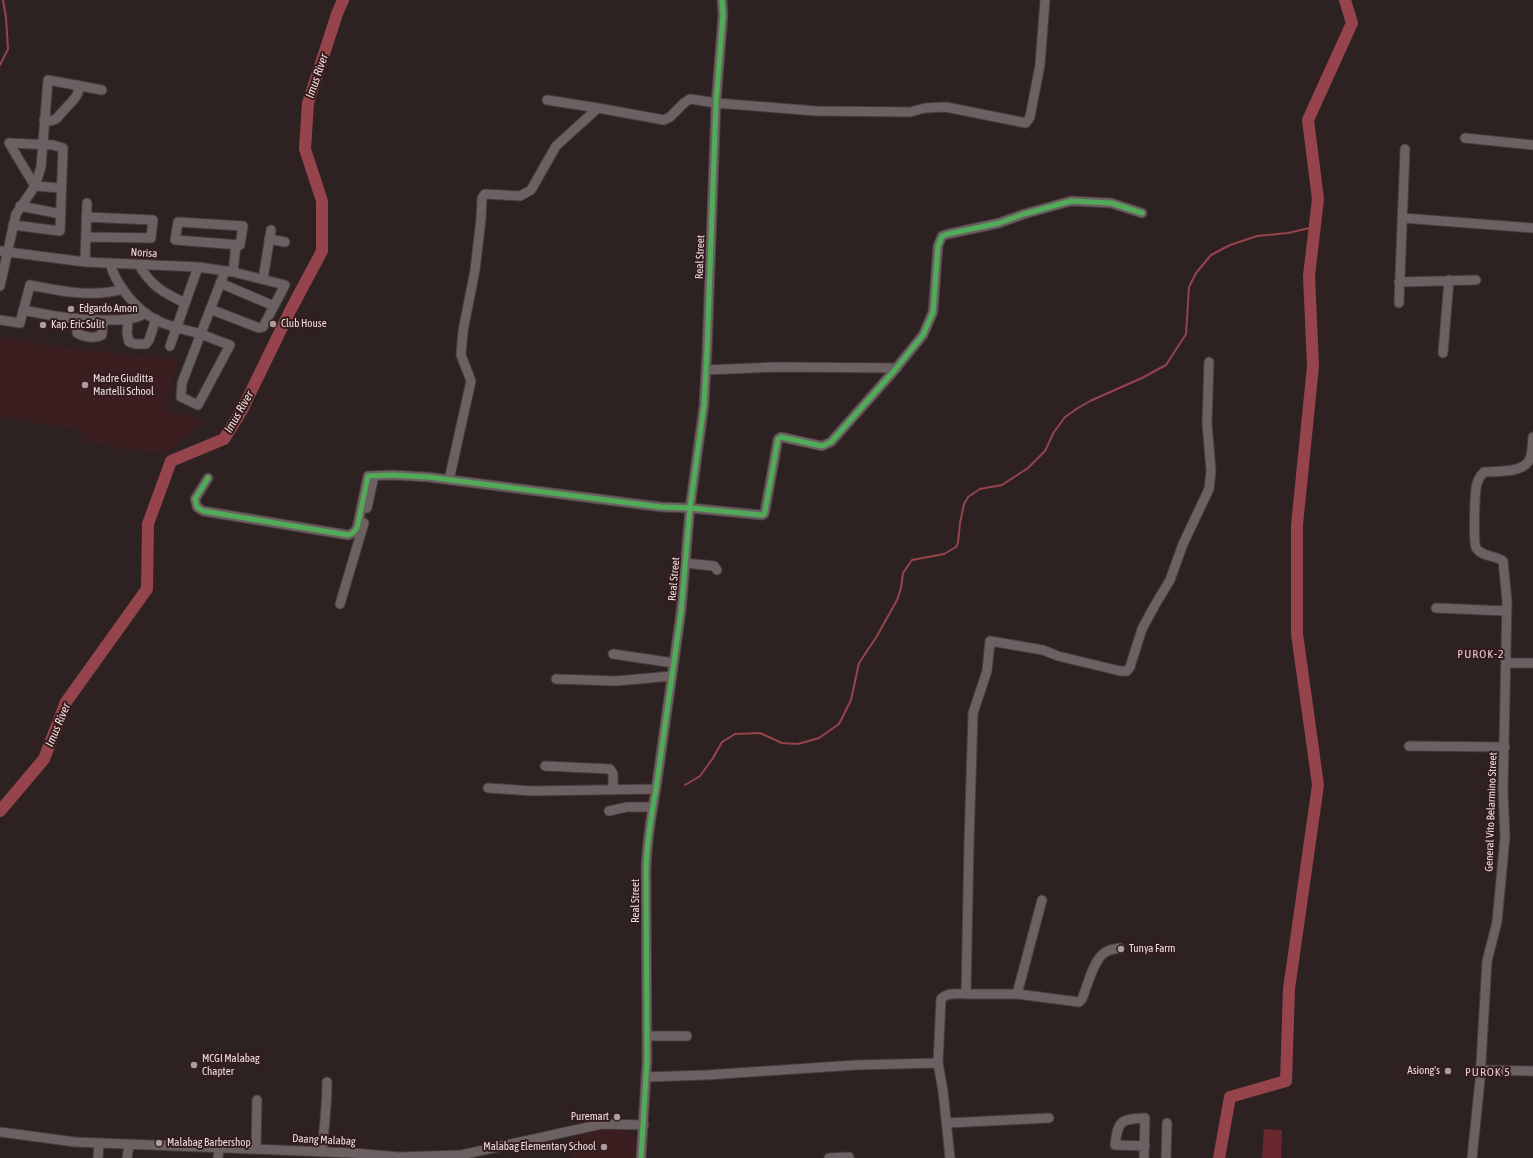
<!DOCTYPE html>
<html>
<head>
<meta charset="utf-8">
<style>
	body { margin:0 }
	canvas { display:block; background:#2e2122 }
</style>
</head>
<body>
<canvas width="1533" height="1158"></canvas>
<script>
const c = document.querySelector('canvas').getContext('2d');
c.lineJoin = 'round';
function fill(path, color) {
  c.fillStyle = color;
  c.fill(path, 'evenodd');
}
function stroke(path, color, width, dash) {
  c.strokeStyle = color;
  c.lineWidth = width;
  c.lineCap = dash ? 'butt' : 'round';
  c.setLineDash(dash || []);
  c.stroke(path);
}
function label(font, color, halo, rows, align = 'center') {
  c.font = font + ' "Asap Condensed",sans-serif';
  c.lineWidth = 4;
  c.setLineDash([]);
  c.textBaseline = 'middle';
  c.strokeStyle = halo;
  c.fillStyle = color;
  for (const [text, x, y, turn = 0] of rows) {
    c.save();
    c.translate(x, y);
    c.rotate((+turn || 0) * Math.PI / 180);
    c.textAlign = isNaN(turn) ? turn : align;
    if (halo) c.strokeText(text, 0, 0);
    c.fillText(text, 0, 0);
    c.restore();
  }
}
fill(new Path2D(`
	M0,337l52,9 126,14 -14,49 40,12 -37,32 -24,-1 -55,-10 -6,-11 -82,-15z
	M601,1129h24l11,8 -2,21h-62l1,-24z`), '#3b1f20');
fill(new Path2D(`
	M1264,1129l18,1 -1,28h-19z`), '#68282e');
stroke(new Path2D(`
	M0,65l8,-16 -2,-32 -3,-17
	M685,785l15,-9 13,-18 9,-16 13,-8 25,-1 22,10 16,1 21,-6 20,-14 12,-24 8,-37 18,-27 20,-36 4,-12 2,-15 9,-13 32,-6 12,-7 2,-4 2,-20 4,-19 4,-7 12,-8 22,-4 26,-17 17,-17 9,-19 11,-15 13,-9 12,-7 52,-23 24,-13 20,-31 3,-47 7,-14 15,-18 19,-10 27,-9 31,-3 26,-6`), '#94444a', 2);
stroke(new Path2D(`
	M0,811l44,-52 22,-57 81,-113 1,-65 23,-63 53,-22 18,-29 48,-99 32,-60v-50l-17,-52 3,-46 29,-89 6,-14
	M1219,1158l11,-61 56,-16 3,-92 29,-204 -21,-151v-109l16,-159 -4,-90 9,-77 -10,-79 44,-97 -7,-23`), '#94444a', 12);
const minor = new Path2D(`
	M547,100l51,8
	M44,120l6,1 6,-2 19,-21 3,-5v-8
	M1465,138l68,7
	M9,143l44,2 10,3 -3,83 -47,-6
	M9,143l26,43 26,2
	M20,206l41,8
	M1403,218l130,10
	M178,222l65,4 -3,19 -65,-5z
	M86,237l65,1 2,-18 -67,-3
	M269,239l16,3
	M0,251l85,11 113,5 35,5 52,13 -22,42 -4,1 -49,-19
	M85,262l2,-59
	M110,263c6,23 26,46 46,57 14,7 30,10 45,14 10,4 19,8 29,11l-32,60 -17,-8 1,-14 43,-112
	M139,265c12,21 25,28 46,38
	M233,272l3,-27
	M263,279l8,-49
	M1399,282l77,-2
	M220,283l54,23
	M0,286l16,-72 19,-28 6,-19 7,-87 54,10
	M1399,303l6,-154
	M23,310c29,6 52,10 81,10 16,0 29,1 42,-7
	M0,320l20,3 10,-38c29,6 64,13 93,4
	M78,320l-1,13c6,4 18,6 25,2l1,-15
	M128,320l-1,13 2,9 7,2h10l3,-4 7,-21
	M170,346l28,-79
	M1443,353l6,-73
	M706,370l70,-3 121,1
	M208,478l-13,21 2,8 6,4 145,24 5,-2 4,-5 11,-52 24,-1 36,2 233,30 29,1 72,7 2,-1 1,-3 13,-72 3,-2 41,9 9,-4 62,-70 30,-37 10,-23 5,-66 4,-10 6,-2 51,-11 25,-9 47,-13 40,2 31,10
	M449,480l22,-99 -10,-26 2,-24 12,-61 6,-51 1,-21 3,-4 35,2 11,-6 25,-44 42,-38 66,12 6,-3 14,-14 6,-4 26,4 100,8 94,1 15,-4 21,-1 80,16 4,-6 10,-52 5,-65
	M367,508l7,-32
	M685,563l29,3 3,4
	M340,604l24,-81
	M1436,608l71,3
	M613,654l61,9
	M1506,663h27
	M556,679l60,2 56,-5
	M1409,746l96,1
	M545,766l65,3 3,5v16
	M488,788l45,3 123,-2
	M609,811l18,-4h26
	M966,994h51l62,8 3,-3c5,-12 11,-37 21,-45 5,-5 11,-5 17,-6
	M1017,994l25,-94
	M647,1036h40
	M1481,1070l52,1
	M647,1077l59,-2 150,-10 82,-2
	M947,1123l102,-5
	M0,1132l75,10 278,11 46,4 62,-2 141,-31 42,1
	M256,1149l1,-49
	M322,1152c2,-24 5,-46 5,-70
	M98,1158l1,-15
	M127,1158l2,-13
	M218,1158l1,-11
	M641,1158l6,-98 -1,-191c1,-28 5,-53 10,-80l25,-177 9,-104 14,-103 3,-54 9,-248 7,-88 -1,-15
	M829,1158l20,-1
	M950,1158l-7,-67 -5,-28 3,-64c6,-7 17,-5 25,-5l3,-151 4,-130 14,-42 3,-30 53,9 15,6 62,15h7l3,-4 12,-38 13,-24 15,-25 13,-36 26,-55 2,-18 -4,-48 2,-61
	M1144,1158l1,-40c-24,1 -27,2 -30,27l30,1
	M1166,1158l1,-35
	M1472,1158l8,-78 7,-119 10,-39 8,-85 -2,-46 4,-190 -4,-40c-8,-6 -21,-4 -27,-13 -3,-8 -1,-51 0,-60 1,-7 4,-12 8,-16 12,-1 36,1 44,-10 5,-6 4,-17 5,-25`);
stroke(minor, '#493d3e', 11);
stroke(minor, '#6c6162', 9);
stroke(new Path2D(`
	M208,478l-13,21 2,8 6,4 145,24 5,-2 4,-5 11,-52 24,-1 36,2 233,30 29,1 72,7 2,-1 1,-3 13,-72 3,-2 41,9 9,-4 62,-70 30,-37 10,-23 5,-66 4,-10 6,-2 51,-11 25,-9 47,-13 40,2 31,10
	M641,1158l6,-98 -1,-191c1,-28 5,-53 10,-80l25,-177 9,-104 14,-103 3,-54 9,-248 7,-88 -1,-15`), '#51ab58', 5);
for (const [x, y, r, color] of [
	[71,309,4,"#ab9c9d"],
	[273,324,4,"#ab9c9d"],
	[43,325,4,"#ab9c9d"],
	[85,385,4,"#ab9c9d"],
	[1121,949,4,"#ab9c9d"],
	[194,1065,4,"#ab9c9d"],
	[1448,1071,4,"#ab9c9d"],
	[617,1117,4,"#ab9c9d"],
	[159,1143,4,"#ab9c9d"],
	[604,1147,4,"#ab9c9d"]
]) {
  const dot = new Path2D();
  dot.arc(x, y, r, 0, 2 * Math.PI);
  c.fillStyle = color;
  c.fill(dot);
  stroke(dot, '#331c1d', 1.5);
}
label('11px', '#efdfdf', '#331c1d', [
	["Norisa",144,253,3],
	["Real Street",700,257,-88],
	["Real Street",674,579,-85],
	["General Vito Belarmino Street",1491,812,-88],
	["Real Street",636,901,-90],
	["Daang Malabag",324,1140,3]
]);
label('11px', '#efdfdf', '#331c1d', [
	["Edgardo Amon",79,309],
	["Club House",281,324],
	["Kap. Eric Sulit",51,325],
	["Madre Giuditta",93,379],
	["Martelli School",93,392],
	["Tunya Farm",1129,949],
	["MCGI Malabag",202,1059],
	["Chapter",202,1072],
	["Asiong's",1440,1071,"right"],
	["Puremart",609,1117,"right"],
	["Malabag Barbershop",167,1143],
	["Malabag Elementary School",596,1147,"right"]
], 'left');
label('italic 12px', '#f7dddd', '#331c1d', [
	["Imus River",317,76,-71],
	["Imus River",239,412,-60],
	["Imus River",58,725,-67]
]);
c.letterSpacing = '1px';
label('12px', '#eacaca', '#331c1d', [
	["PUROK-2",1481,654],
	["PUROK 5",1488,1072]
]);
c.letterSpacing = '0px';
</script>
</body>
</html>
